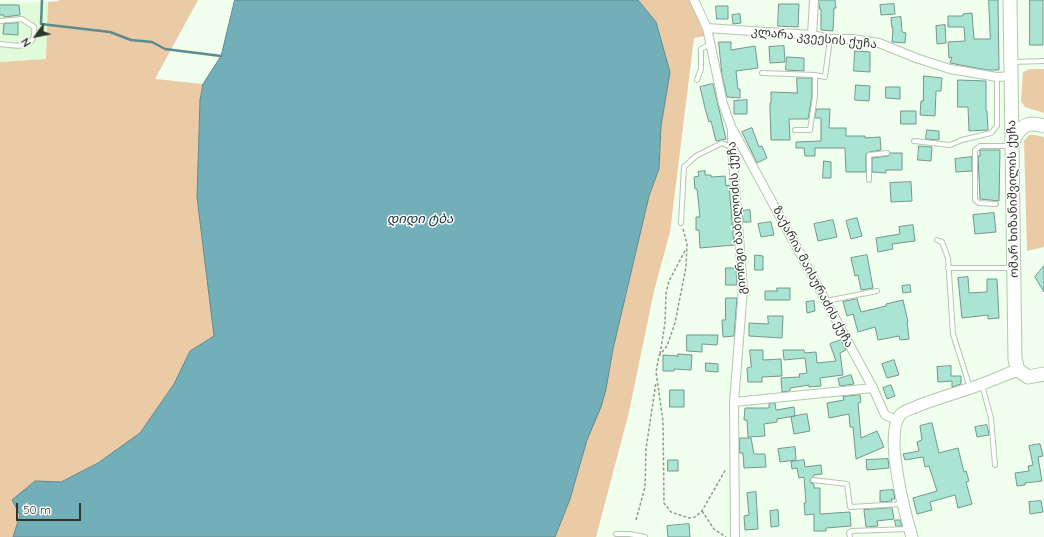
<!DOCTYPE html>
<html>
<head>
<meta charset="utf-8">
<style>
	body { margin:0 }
	#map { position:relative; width:1044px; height:537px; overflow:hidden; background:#f1ffee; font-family:Quicksand,sans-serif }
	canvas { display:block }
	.north { position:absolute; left:16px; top:16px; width:40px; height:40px; -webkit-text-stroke:3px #fff; paint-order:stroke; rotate:237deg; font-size:11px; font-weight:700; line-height:16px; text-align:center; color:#2e372c }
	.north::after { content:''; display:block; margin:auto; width:14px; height:18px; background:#2e372c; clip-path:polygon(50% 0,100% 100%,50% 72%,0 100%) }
	.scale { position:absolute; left:16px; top:503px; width:65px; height:18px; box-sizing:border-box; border:2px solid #2e372c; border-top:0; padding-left:5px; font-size:12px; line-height:14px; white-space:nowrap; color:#2e372c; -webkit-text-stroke:3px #fff; paint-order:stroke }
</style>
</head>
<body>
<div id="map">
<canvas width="1044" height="537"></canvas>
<div class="north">N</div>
<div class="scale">50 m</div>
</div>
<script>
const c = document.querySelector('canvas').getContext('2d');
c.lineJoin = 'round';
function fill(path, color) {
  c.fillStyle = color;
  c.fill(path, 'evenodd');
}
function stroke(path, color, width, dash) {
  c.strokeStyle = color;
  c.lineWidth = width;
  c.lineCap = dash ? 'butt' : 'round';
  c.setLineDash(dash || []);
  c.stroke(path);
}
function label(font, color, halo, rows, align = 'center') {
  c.font = font + ' Quicksand,"Noto Sans Georgian",sans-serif';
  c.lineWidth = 3;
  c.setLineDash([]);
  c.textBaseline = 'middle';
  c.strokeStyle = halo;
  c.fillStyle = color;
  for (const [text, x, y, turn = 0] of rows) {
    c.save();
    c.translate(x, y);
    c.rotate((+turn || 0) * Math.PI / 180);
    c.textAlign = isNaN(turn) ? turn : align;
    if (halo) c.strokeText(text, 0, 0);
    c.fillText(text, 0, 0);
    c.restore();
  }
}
fill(new Path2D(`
	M48,2l-2,57 -46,3v-59z`), '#dffbd8');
fill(new Path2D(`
	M59,0h139l-43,79 48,5 -3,16 -3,97 17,139 -24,15 -16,33 -34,49 -42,30 -37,19 -26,-1 -15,34 -7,22h-13v-475l46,-3 2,-57 11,-1z
	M638,0h53l14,36 -11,2 -24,194 -16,59 -25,121 -33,125h-41l15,-38 17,-59 19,-51 7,-40 36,-153 10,-27 2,-43 -5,-104z
	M1030,69h14v44l-19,-6 -4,-6 2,-29z
	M1029,135h6l9,2v110l-17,4 -3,-110z`), '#ebcaa6');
const water = new Path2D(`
	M235,0h403l18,22 14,50 -9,54 -2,43 -10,27 -36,153 -7,40 -5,18 -14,33 -17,59 -15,38h-542l7,-22 -8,-15 23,-19 26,1 37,-19 42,-30 34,-49 16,-33 24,-15 -17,-139 3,-97 3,-16 18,-28z`);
fill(water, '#73afb9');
stroke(water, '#5e8b8f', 1);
stroke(new Path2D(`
	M42,0l-1,24 69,8 21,8 21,2 13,7 56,7`), '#5e8b8f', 2.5);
const building = new Path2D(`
	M819,0h16l1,8h-2l-1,23 -12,-1v-21h-1z
	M989,0h9l1,70h-12l-37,-7 2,-6 -3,1 -1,-16 17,-1 -1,-14h-16v-11h15v-2l9,-1 2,26h16z
	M1030,0h13v45h-13z
	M779,4h20l-1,23 -20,-1z
	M894,4l1,10 -14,1 -1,-10z
	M0,5h19l1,10 -16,2v-2h-4z
	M716,6h12v13h-11z
	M740,14l1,9 -8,1 -1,-9z
	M901,17l1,15 4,1 -1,10 -13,-1 1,-14h-1l-1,-10z
	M18,23v12l-15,-1 1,-10z
	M945,25l1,18 -9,1 -1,-18z
	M719,42h12v8l24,-4 3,22 -22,3 2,18h2v9l-13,-1 -5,-22z
	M784,46l1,16 -15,1 -1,-16z
	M855,51l15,1v20l-16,-1z
	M787,57l17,1v13l-18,-1z
	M924,76l18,2 -1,13h-5l-1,25 -15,-1 1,-14h2z
	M797,78h15v18l-4,23h-19l1,21h-19l-1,-31v-6h1v-11l26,1z
	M958,80l28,1v30h1l1,19 -19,1 -1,-24h-10z
	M713,84l13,55 -10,2 -5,-20 -2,1 -4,-14 -5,-21z
	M856,85l14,1 -1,15 -14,-1z
	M886,87h14v12l-14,-1z
	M747,100v14h-13v-13z
	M817,109h13l-1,19h17v8h19v2l15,-1 1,13 -12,2 -3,2v18h-20l-1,-24h-30v8h-10l-1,-8h-8v-6l25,-1v-23h-6z
	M901,111h15v13h-15z
	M752,128l7,19 3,-1 5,12 -10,5 -15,-31z
	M927,130l12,1v9l-13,-1z
	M919,146l13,1 -1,14 -13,-1z
	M980,150h20l-1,51 -19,-2 -2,-43h2z
	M890,153h12v17h-16v3l-14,-1v-14l16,-2z
	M972,157v14l-16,1 -1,-13z
	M824,161l7,1v16h-8z
	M705,171v4h6v2l14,-1 1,10 3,-1 5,60 -34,3 -1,-18h-3v-13h4l-3,-28h-2l-1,-12 5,-1 -1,-4z
	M911,182l1,19 -21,1 -1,-19z
	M750,210l1,12h-8l-1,-11z
	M994,213l2,19 -21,2 -2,-19z
	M857,218l5,18 -11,3 -5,-18z
	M833,220l4,17 -19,4 -4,-17z
	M771,222l3,13 -13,2 -3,-13z
	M913,225l2,16 -23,3 1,5 -15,3 -2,-14 24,-4 -1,-7z
	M755,255l8,1v14h-8z
	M867,255l6,33 -12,2 -3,-15 -3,1 -4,-18z
	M1044,266v26l-9,-15z
	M726,268h10l1,17h-11z
	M968,277l1,16 18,-1v-13h10l2,39 -11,1v-4l-26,3 -4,-40z
	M910,285l1,7 -8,1 -1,-7z
	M777,288h13v12h-25v-9h12z
	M726,298h11l-3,38 -11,1 -1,-17h3z
	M857,299l4,13 25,-6v-2l17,-4 5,22h-1l2,17 -9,1 -1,-4 -21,4 -3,-13 -17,5 -5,-18 -6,2 -4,-14z
	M814,301l1,10 -8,2 -1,-11z
	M768,316h15l-1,22 -33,-2v-13l19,1z
	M687,335h31l-1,10 -15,-1v8l-15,-1z
	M841,340l5,10 -6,3 3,22 -23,3 1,8 -12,1v-2l-19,3v3l-8,1 -1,-14 19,-1 -1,-3 8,-1 -2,-15 -21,2 -1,-10h21l1,3 11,-1 1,11 19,-2 -6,-17z
	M750,350h13v10l18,-1 1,17 -20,1v5h-14l-1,-14 4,-1z
	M678,354l14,1 -1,15 -17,-1v2h-11v-16l15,1z
	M894,360l5,15 -12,3 -5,-14z
	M706,363l12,1v8l-12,-1z
	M951,366v10h10v8l-9,3v-6l-14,1 -1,-15z
	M851,375l3,9 -14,2 -2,-7z
	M891,385l4,11 -8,3 -4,-11z
	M670,390h14v17h-14z
	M860,395l1,7 -3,1 3,35 16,-7 7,16 -28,12 -3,-32h-3l-1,-13 -20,4 -2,-15 17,-3 -1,-3z
	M775,403l1,7 18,-3 1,9 -18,3v3l-13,2 1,12 -17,1 -1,-17h-3l1,-12h24v-4z
	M807,414l3,17 -16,3 -3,-17z
	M932,423l7,30 19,-5 6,24 2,-1 3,10 -3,1 6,22 -14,4 -3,-13 -25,7 2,8 -15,4 -4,-16 24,-7 -8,-25 -4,1 -2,-10 -18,3 -2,-6 16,-3 -2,-9 5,-2 -2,-14z
	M987,425l2,10 -12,2 -2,-10z
	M740,438h11l3,16h11l1,13 -22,1 -1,-15h-3z
	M1040,444l3,12 -5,1 4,24 -17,2v2l-8,1 -2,-13 14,-2 -1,-5 5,-1 -4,-19z
	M795,447l1,13 -16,2 -2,-13z
	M888,459l1,9 -22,2 -1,-10z
	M668,460h10v11h-10z
	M804,460l1,7 16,-2 1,9 -8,1 -4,5 1,3 3,1v4h6v26l30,-2 1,14 -25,2v3h-12v-17l-9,1 -1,-12h2l-2,-26 -5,1 -2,-10 -5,1 -1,-7z
	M893,490l2,9h-4l1,2 -12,1v-11z
	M756,492l2,37 -13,1 -1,-14 5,-1 -2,-22z
	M1041,501l2,11 -13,2 -1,-12z
	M892,508l2,11 -17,2 1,5 -12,1 -2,-17z
	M778,510l1,16 -8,1 -1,-16z
	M895,520h5l2,6h-6z
	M689,524l1,13h-22l-1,-11z`);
fill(building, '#aae4d3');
stroke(building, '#73988d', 1);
const lane = new Path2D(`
	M0,21l22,-2 12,8c3,24 -18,19 -34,17
	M1012,62l32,-1
	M762,73l53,2
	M697,80l4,-11v-20l9,-5
	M795,130h15l5,-34v-21l10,2 5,-38
	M914,141l36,4 12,-5 29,-7 6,-7v-49
	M869,180v-25l18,-2
	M996,204l-17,-1 -4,-3v-50l5,-4h30
	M681,223l3,-56 12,-11 26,-13 9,4
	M937,240l5,2 6,16 5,76 17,54
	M948,268h63
	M826,301l51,-10
	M982,385l9,33 4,47
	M813,480l34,4 3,23 52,-3
	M616,534h13l16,3
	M850,537l-1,-4 2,-2 58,-2`);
const street = new Path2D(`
	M694,0l13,28 16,76 9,25v18l11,142 -9,113 1,135
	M707,28l105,7 18,4h22l27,4 37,15 34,11 47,8 15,-1
	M812,35l2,-35
	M733,130l140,258 12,27 12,5
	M734,402l139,-14`);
const secondary = new Path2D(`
	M912,537c-7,-23 -28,-102 -12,-122 2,-3 8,-5 13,-7 22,-10 46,-15 69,-24 12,-4 24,-10 36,-14`);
const primary = new Path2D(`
	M1010,0l5,359 3,11 10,7 16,-3
	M1013,142c6,-15 14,-22 31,-16`);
stroke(lane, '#b2c8ad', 6);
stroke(street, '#b2c8ad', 10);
stroke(secondary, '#b2c8ad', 13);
stroke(primary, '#b2c8ad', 15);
stroke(new Path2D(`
	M683,229l4,15 -1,23 -11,56 -8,23 -8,10 -3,16 7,49 1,82 7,9 18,6 6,-1 7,-6 24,-42
	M660,354l5,-31 1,-30 3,-12 17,-32
	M702,511l12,18 12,8
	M636,520l9,-33 1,-38 10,-67`), '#8e9a8c', 1.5, [3, 2]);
stroke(lane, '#fff', 4);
stroke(street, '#fff', 8);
stroke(secondary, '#fff', 11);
stroke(primary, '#fff', 13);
label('12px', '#2e372c', '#fff', [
	["კლარა კვეესის ქუჩა",814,38,6],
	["ომარ ხიზანიშვილის ქუჩა",1013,199,-91],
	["გიორგი ბაბილოძის ქუჩა",737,218,-94],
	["ზაქარია მაისურაძის ქუჩა",813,277,62]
]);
label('italic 13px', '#103034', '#fff', [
	["დიდი ტბა",420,219]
]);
</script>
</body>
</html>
